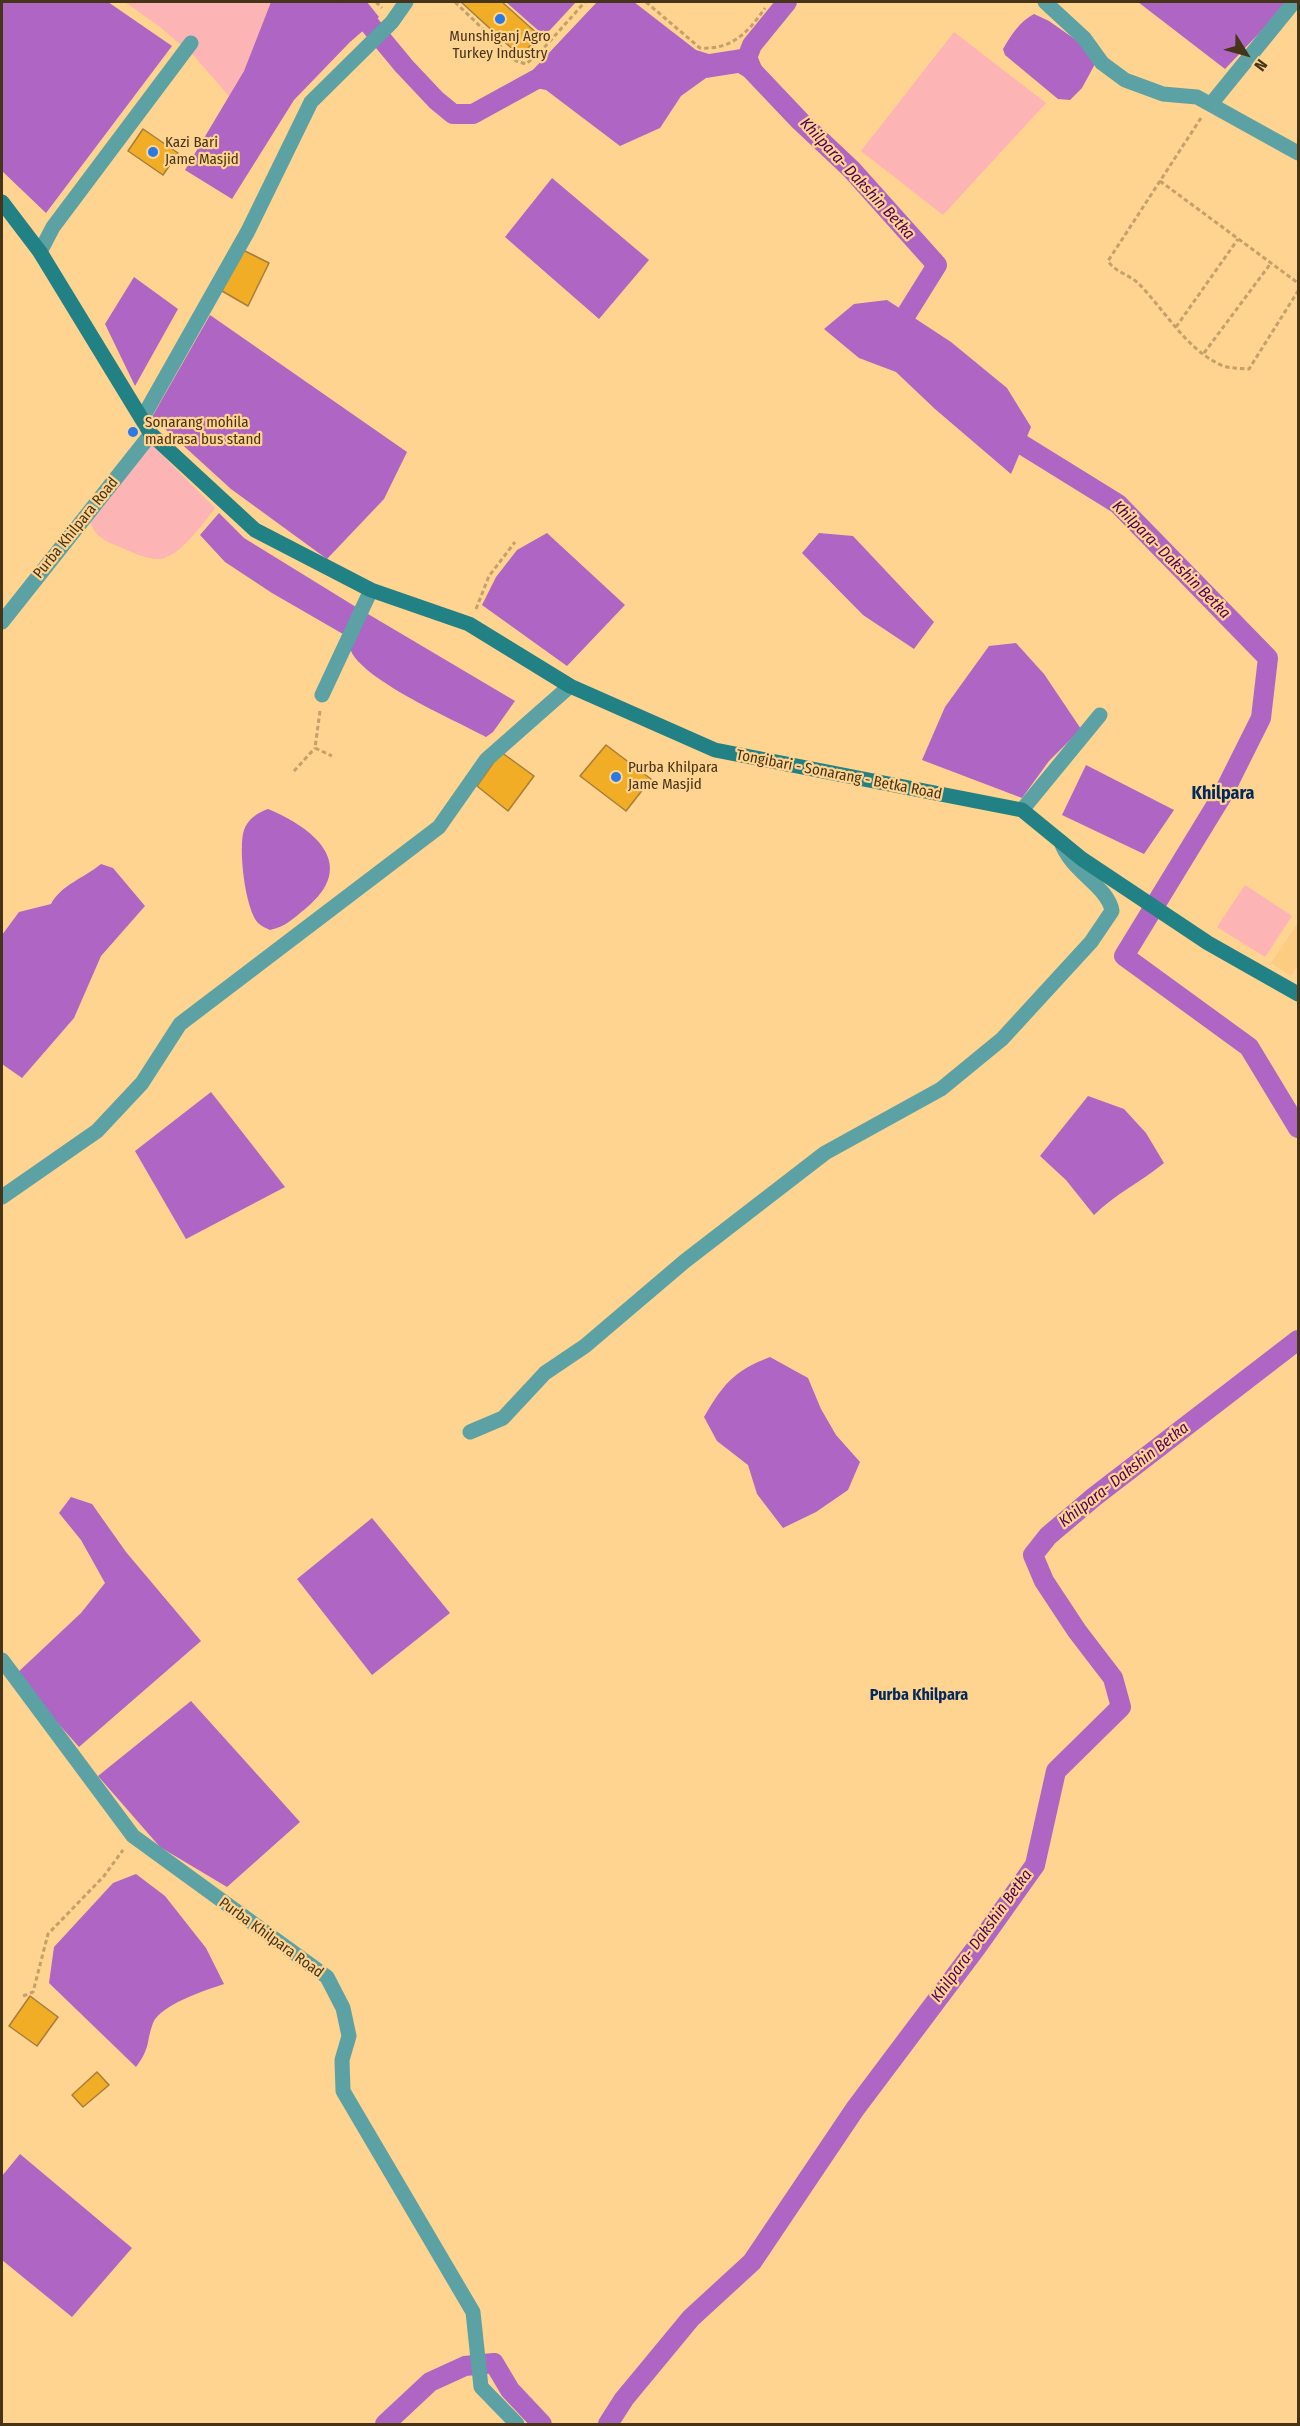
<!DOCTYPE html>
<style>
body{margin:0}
#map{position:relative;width:1300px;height:2426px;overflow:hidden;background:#ffd390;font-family:"Fira Sans Condensed",sans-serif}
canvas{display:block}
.frame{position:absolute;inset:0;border:3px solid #453418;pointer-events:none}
.north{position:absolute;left:1216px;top:24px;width:60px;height:60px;-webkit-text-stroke:4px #ffd390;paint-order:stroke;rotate:127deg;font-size:16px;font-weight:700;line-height:24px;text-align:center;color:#453418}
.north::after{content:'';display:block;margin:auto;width:21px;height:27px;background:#453418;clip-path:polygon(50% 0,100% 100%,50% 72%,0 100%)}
</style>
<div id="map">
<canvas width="1300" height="2426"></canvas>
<div class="frame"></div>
<div class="north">N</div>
</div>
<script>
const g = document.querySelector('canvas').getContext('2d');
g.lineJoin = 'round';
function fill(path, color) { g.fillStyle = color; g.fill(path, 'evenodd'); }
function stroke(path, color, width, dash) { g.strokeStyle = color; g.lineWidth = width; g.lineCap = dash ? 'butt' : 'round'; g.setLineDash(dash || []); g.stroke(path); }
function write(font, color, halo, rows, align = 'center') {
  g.font = font + ' "Fira Sans Condensed",sans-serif'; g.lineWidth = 4.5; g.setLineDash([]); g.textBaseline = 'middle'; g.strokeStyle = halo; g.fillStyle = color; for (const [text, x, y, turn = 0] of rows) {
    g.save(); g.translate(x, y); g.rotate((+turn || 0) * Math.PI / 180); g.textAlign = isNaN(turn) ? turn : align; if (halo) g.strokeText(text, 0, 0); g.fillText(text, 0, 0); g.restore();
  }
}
fill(new Path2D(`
 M1298,923V965L1291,976L1271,963Z`), '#fbcc81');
fill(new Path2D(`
 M125,2H271L244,71L229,96L194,56L160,27Z
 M954,32L1046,103L943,215L861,151Z
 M150,443L215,508C203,523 178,561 156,559C144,558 131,552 120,547C106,542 94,536 90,521Z
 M1245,885L1292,916L1265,957L1217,927Z`), '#fdb4b5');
fill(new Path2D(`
 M2,2H108L172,46L46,213L2,171Z
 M271,2H367L379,17L350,42L294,100L232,199L185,170L244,71Z
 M506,2H576L550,30L545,33L540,32Z
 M597,2H634L696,50L709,54L741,49L749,41L756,45L757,55L768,82L760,86L738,73L706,78L681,96L660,128L620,146L546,90L536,88L515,94L511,87L530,73Z
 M1138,2H1289L1225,69Z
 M1034,14L1049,21L1086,47L1095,64L1082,88L1070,100L1058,99L1005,55L1003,49C1012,34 1019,22 1034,14Z
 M552,178L649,260L599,319L505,237Z
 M134,277L178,309L135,386L105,324Z
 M887,300L951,342L1007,388L1031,427L1011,474L935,409L896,372L859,358L824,329L854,304Z
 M210,315L407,452L384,499L327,559L231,489L152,417Z
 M219,513L244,538L356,607L343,634L272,593L225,562L200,535Z
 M547,533L625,605L567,666L482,605L496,577L517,550Z
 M819,533L853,536L934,622L914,649L863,615L802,553Z
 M368,614L515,701L493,732L486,737C462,723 341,672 350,641C353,632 363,622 368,614Z
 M1016,643L1044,674L1081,729L1049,761L1022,798L922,760L945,707L989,646Z
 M1086,765L1174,810L1144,854L1062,815Z
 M268,809C314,828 360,865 305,909C294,918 285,927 270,930C266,928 261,926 258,923C245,909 238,848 244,830C248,819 257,813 268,809Z
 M101,864L113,868L145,906L101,956L74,1018L22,1078L2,1064V935L19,912L51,904C61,885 84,878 101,864Z
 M211,1092L285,1187L186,1239L135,1151Z
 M1088,1096L1124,1109L1146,1133L1164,1163C1141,1182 1115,1194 1094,1215L1066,1180L1040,1156Z
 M770,1357L808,1378L821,1409L836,1435L860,1462L848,1490L816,1512L783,1528L757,1494L748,1465L717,1441L704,1417C723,1385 733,1371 770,1357Z
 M71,1497L92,1504L126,1552L201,1641L79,1747L15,1675L81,1613L105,1583L81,1540L59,1513Z
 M372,1518L450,1613L372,1675L297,1579Z
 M191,1701L300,1822L227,1887L160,1847L98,1776Z
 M136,1874L165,1896L206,1948L224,1984C206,1990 160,2005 153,2023C146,2042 151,2047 136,2067L49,1983L54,1947L113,1883Z
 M20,2154L132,2248L72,2317L2,2260V2176Z`), '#ae65c4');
stroke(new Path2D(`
 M351,2L404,66L436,100L453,114H473L535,80
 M787,2L752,45L745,63L800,121L851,169L937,265L894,334
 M1004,431L1013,439L1118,504L1268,658L1261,718L1223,794L1124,956L1249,1047L1298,1128
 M385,2424L430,2382L465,2366L494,2363L510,2390L542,2424
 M608,2424L624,2399L691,2318L752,2262L855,2109L976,1948L1035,1865L1056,1771L1121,1707L1113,1678L1077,1631L1044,1581L1033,1555L1048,1536L1094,1497L1298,1340`), '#ae65c4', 20);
const building = new Path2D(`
 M461,2H502L540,36L520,56Z
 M143,129L178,153L163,175L128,151Z
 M243,250L269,263L248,306L222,291Z
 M606,745L651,779L626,811L580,776Z
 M501,752L534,776L508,811L477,786Z
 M30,1996L58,2017L37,2046L9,2026Z
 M97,2072L109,2085L83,2107L72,2095Z`);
fill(building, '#f2ad26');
stroke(building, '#a67d3b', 1.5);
stroke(new Path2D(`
 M376,2L382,8
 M455,2L516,61L526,64L542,50L585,2
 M646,2L700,48C731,50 748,33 765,8
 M1201,118L1108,261C1115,272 1128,274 1138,283C1163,308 1185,347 1217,363C1227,369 1238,368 1249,369L1298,291
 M1160,181L1298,283
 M1176,327L1238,239
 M1204,353L1271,263
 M476,609L489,576L515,542
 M320,711L315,748L332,756
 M294,771L315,748
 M23,1996L33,1992L48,1934L104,1876L123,1850`), '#c4a06a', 3, [4.5, 3]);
stroke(new Path2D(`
 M1045,2L1084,38L1102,63L1125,80L1163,94L1197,97L1298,153
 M1211,104L1294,2
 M40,252L53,227L191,43
 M143,417L248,231L311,102L392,22L406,2
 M2,622L151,434
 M322,695L371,590
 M1022,810L1100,715
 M2,1197L97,1131L142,1083L180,1024L439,827L486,760L570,686
 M470,1432L503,1418L545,1373L585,1346L685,1261L825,1153L941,1089L1002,1039L1091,942L1112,911C1108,886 1071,872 1061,842
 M2,1660L133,1836L327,1977L343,2008L349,2036L342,2060L343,2091L473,2312L481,2387L517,2424`), '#5ca2a4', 15);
stroke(new Path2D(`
 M2,202L40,252L151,434L255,530L371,590L469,624L570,686L715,750L1022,810L1082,859L1208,943L1298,994`), '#218184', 15);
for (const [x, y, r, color] of [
 [500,19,6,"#2b79e4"],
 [153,152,6,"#2b79e4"],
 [133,432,6,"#2b79e4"],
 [616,777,6,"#2b79e4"]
]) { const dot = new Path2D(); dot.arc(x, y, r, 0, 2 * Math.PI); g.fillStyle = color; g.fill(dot); stroke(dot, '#ffd390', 2); }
write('15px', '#453418', '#ffd390', [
 ["Munshiganj Agro",500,37,"center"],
 ["Turkey Industry",500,54,"center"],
 ["Kazi Bari",165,143],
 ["Jame Masjid",165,160],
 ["Sonarang mohila",145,423],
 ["madrasa bus stand",145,440],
 ["Purba Khilpara",628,768],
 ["Jame Masjid",628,785]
], 'left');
write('15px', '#453418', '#ffd390', [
 ["Purba Khilpara Road",76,528,-51],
 ["Tongibari - Sonarang - Betka Road",839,775,11],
 ["Purba Khilpara Road",271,1938,36]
]);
write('italic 16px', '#4d015f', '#ffd390', [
 ["Khilpara- Dakshin Betka",857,179,47],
 ["Khilpara- Dakshin Betka",1171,560,45],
 ["Khilpara- Dakshin Betka",1124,1475,-38],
 ["Khilpara- Dakshin Betka",982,1936,-54]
]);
write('bold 16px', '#03285b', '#ffd390', [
 ["Purba Khilpara",919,1696]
]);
write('bold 18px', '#03285b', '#ffd390', [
 ["Khilpara",1223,794]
]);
</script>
